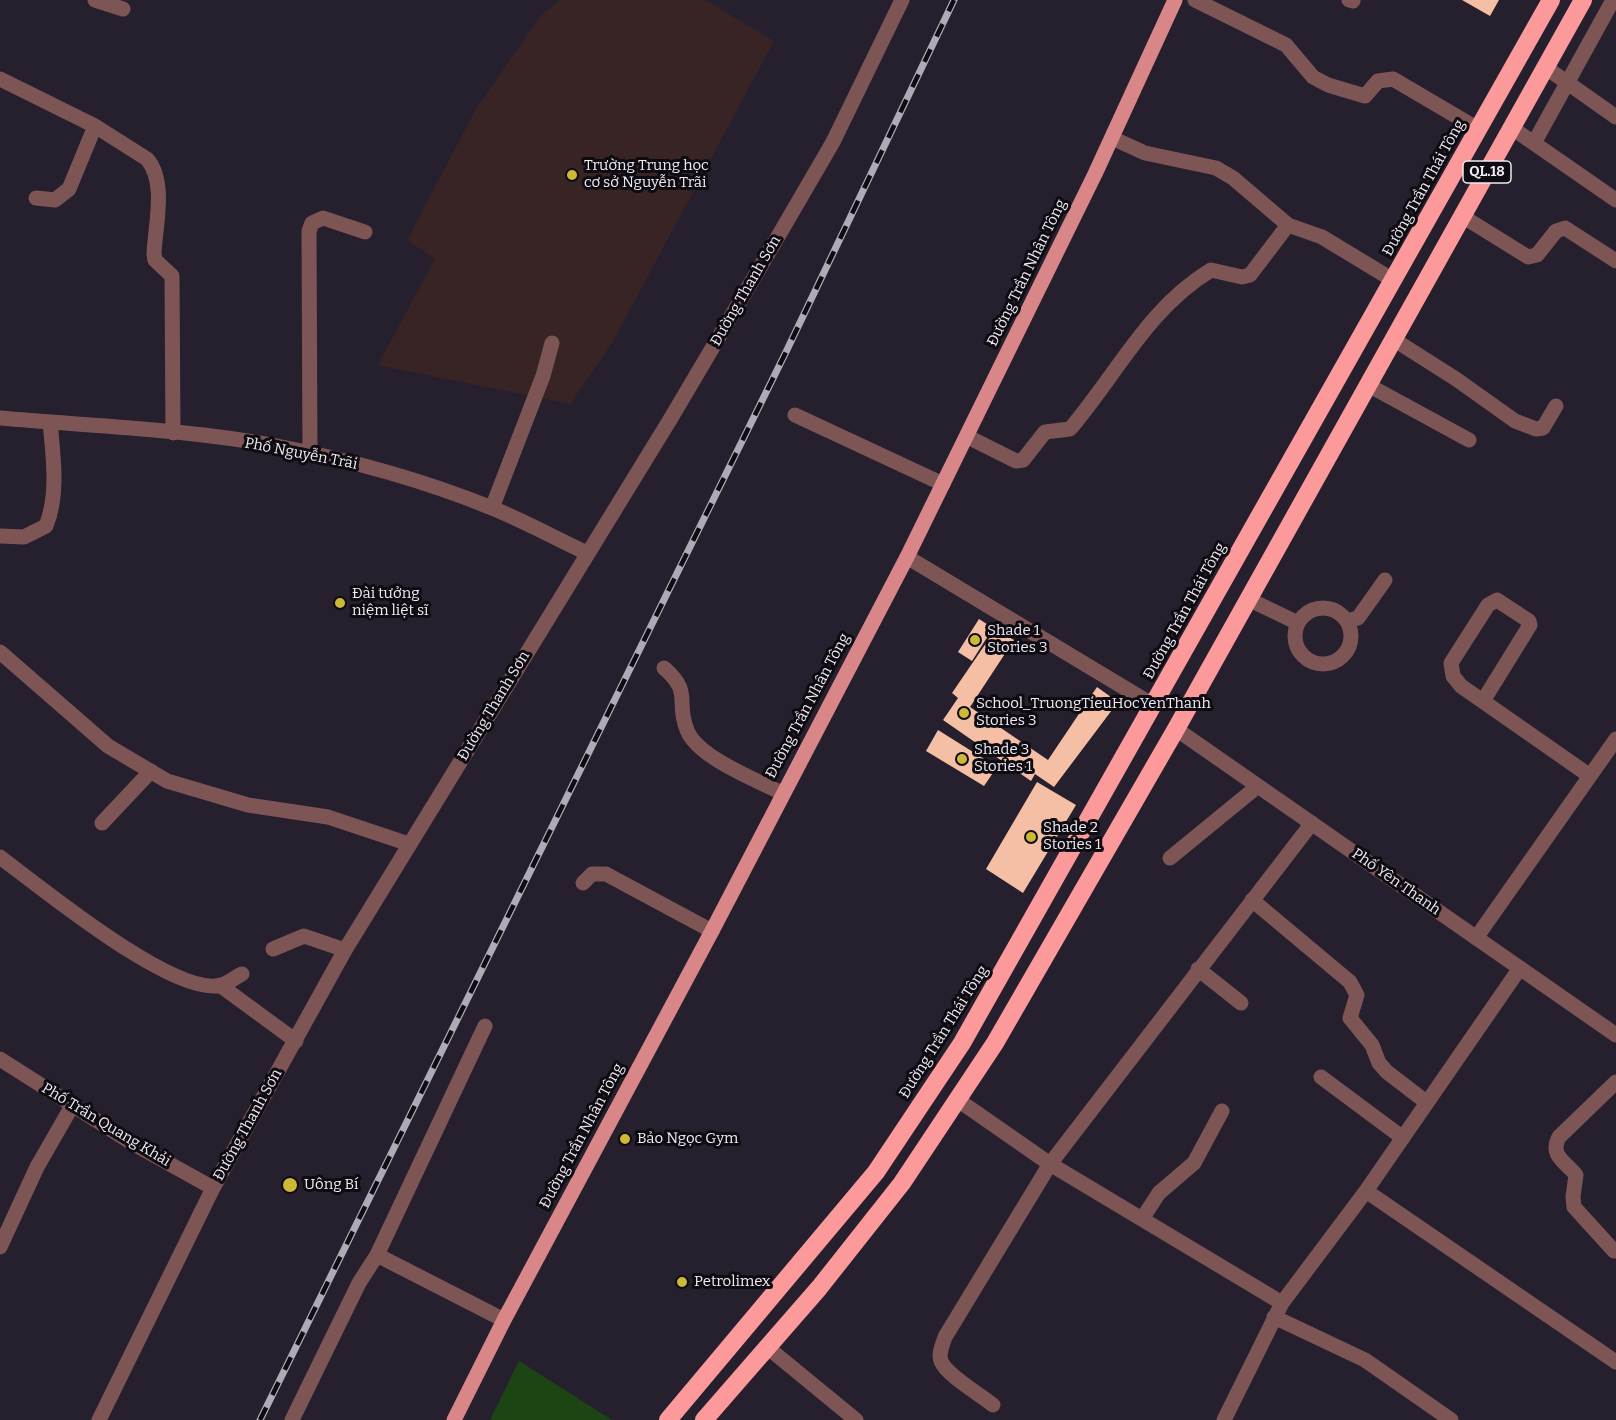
<!DOCTYPE html>
<meta charset="utf-8">
<style>
body{margin:0}
canvas{display:block;background:#261f2d}
</style>
<canvas width="1616" height="1420"></canvas>
<script>
const g = document.querySelector('canvas').getContext('2d');
g.lineJoin = 'round';
function fill(path, color) { g.fillStyle = color; g.fill(path, 'evenodd'); }
function stroke(path, color, width, dash) { g.strokeStyle = color; g.lineWidth = width; g.lineCap = dash ? 'butt' : 'round'; g.setLineDash(dash || []); g.stroke(path); }
function write(font, color, halo, rows, align = 'center') {
  g.font = font + ' Bitter,serif'; g.lineWidth = 6; g.setLineDash([]); g.textBaseline = 'middle'; g.strokeStyle = halo; g.fillStyle = color; for (const [text, x, y, turn = 0] of rows) {
    g.save(); g.translate(x, y); g.rotate((+turn || 0) * Math.PI / 180); g.textAlign = isNaN(turn) ? turn : align; if (halo) g.strokeText(text, 0, 0); g.fillText(text, 0, 0); g.restore();
  }
}
fill(new Path2D(`
 M560,0H705L774,41L612,343L570,404L378,365L435,259L407,240L476,109L541,15Z`), '#382424');
fill(new Path2D(`
 M519,1361L612,1420H490Z`), '#1d4513');
fill(new Path2D(`
 M1462,0H1499L1490,16Z
 M979,619L993,628L972,661L958,652Z
 M995,630L1014,640L970,707L1048,760L1097,687L1118,702L1054,787L1035,774L1031,781L943,720L958,698L952,693Z
 M938,730L997,767L984,786L926,751Z
 M1037,782L1076,805L1023,893L986,869Z`), '#f4bfa4');
stroke(new Path2D(`
 M95,0L123,9
 M1195,0L1286,45L1313,77L1328,85L1365,96L1378,81L1393,79L1478,129
 M1349,0L1353,1
 M1545,67L1616,117
 M0,79L95,126L147,159C167,182 155,226 154,254L155,260L172,276L173,433
 M1512,128L1616,200
 M1112,138L1145,153L1216,168L1233,178L1288,225L1322,237L1393,280
 M1534,143L1613,0
 M36,198L55,200L69,189L95,126
 M1462,216L1528,257L1537,255L1556,231L1565,228L1616,261
 M1393,339L1456,379L1515,421L1536,429L1543,428L1556,406
 M1368,385L1469,440
 M795,415L943,484
 M0,418C92,426 186,429 277,446C350,460 423,480 492,508C524,521 555,538 587,553
 M968,437L1016,461L1023,460L1045,432L1070,429C1117,374 1148,308 1211,270L1242,277L1250,275L1288,225
 M310,454L309,231L312,223L323,218L365,232
 M492,508L543,376L552,343
 M0,536L24,537L46,526C59,494 53,456 50,422
 M907,557L1153,705
 M1248,599L1298,623
 M1295 636a28 28 0 1 1 56 0a28 28 0 1 1-56 0Z
 M1347,621L1358,618L1385,580
 M0,652L108,746L167,781L248,805L328,817L409,844
 M664,668C693,693 675,701 687,730C697,757 756,780 782,793
 M1483,701L1530,625L1529,621L1497,600L1488,605L1451,663L1453,676L1461,686L1590,776
 M1176,729L1616,1035
 M102,823L151,771
 M0,857C39,886 175,998 221,985C228,984 235,977 242,974
 M1170,858L1258,786
 M583,883L592,874H606L712,931
 M1252,900L1350,982L1357,995L1350,1018L1372,1045L1379,1063L1387,1072L1426,1102
 M1476,938L1616,739
 M273,949L304,936L345,950
 M1198,969L1241,1003
 M221,986L296,1041
 M0,1059L132,1143L213,1188
 M1321,1077L1403,1138
 M958,1100L1050,1164L1282,1303
 M1366,1191L1616,1362
 M1142,1219L1159,1193L1194,1163L1222,1111
 M0,1247L37,1167L72,1106
 M1614,1251L1574,1207L1573,1197L1576,1175C1566,1162 1549,1156 1559,1137L1616,1082
 M377,1255L485,1026
 M1274,1317L1365,1360L1451,1420
 M767,1347L856,1420
 M993,1405C981,1395 946,1375 941,1361C938,1353 943,1344 945,1337L1050,1164L1312,823
 M99,1420L213,1188L345,950L671,418L762,264L833,142L902,0
 M292,1420L359,1283L377,1255L504,1320
 M1224,1420L1282,1303L1366,1191L1520,968`), '#7d5555', 15);
stroke(new Path2D(`
 M454,1420L504,1320L712,931L907,557L1095,174L1175,0`), '#d88687', 15);
stroke(new Path2D(`
 M668,1420L876,1172L962,1043L1551,0
 M704,1420L819,1288L902,1183L995,1043L1176,729L1583,0`), '#fc999b', 18);
const rail = new Path2D(`
 M260,1420L785,354L954,0`);
stroke(rail, '#b0aab6', 7);
stroke(rail, '#0e0b11', 4.5, [14]);
for (const [x, y, r, color] of [
 [572,175,6,"#ceb837"],
 [340,603,6,"#ceb837"],
 [975,640,6,"#ceb837"],
 [964,713,6,"#ceb837"],
 [962,759,6,"#ceb837"],
 [1031,837,6,"#ceb837"],
 [625,1139,6,"#ceb837"],
 [290,1185,8,"#ceb837"],
 [682,1282,6,"#ceb837"]
]) { const dot = new Path2D(); dot.arc(x, y, r, 0, 2 * Math.PI); g.fillStyle = color; g.fill(dot); stroke(dot, '#0e0b11', 2); }
for (const [x, y, w] of [
 [1487,172,48]
]) { const box = new Path2D(); box.roundRect(x - w / 2, y - 11, w, 22, 4.5); g.fillStyle = '#0e0b11'; g.fill(box); stroke(box, '#efeaf4', 1.5); }
write('bold 14px', '#efeaf4', null, [
 ["QL.18",1487,172]
]);
write('15px', '#efeaf4', '#0e0b11', [
 ["Trường Trung học",584,166],
 ["cơ sở Nguyễn Trãi",584,183],
 ["Đài tưởng",352,594],
 ["niệm liệt sĩ",352,611],
 ["Shade 1",987,631],
 ["Stories 3",987,648],
 ["School_TruongTieuHocYenThanh",976,704],
 ["Stories 3",976,721],
 ["Shade 3",974,750],
 ["Stories 1",974,767],
 ["Shade 2",1043,828],
 ["Stories 1",1043,845],
 ["Bảo Ngọc Gym",637,1139],
 ["Uông Bí",304,1185],
 ["Petrolimex",694,1282]
], 'left');
write('15px', '#efeaf4', '#0e0b11', [
 ["Đường Trần Thái Tông",1424,188,-61],
 ["Đường Trần Nhân Tông",1027,273,-64],
 ["Đường Thanh Sơn",746,291,-60],
 ["Phố Nguyễn Trãi",301,454,11],
 ["Đường Trần Thái Tông",1185,611,-61],
 ["Đường Thanh Sơn",494,706,-59],
 ["Đường Trần Nhân Tông",808,706,-62],
 ["Phố Yên Thanh",1396,882,35],
 ["Đường Trần Thái Tông",944,1032,-58],
 ["Phố Trần Quang Khải",106,1125,31],
 ["Đường Thanh Sơn",248,1125,-61],
 ["Đường Trần Nhân Tông",582,1136,-62]
]);
</script>
